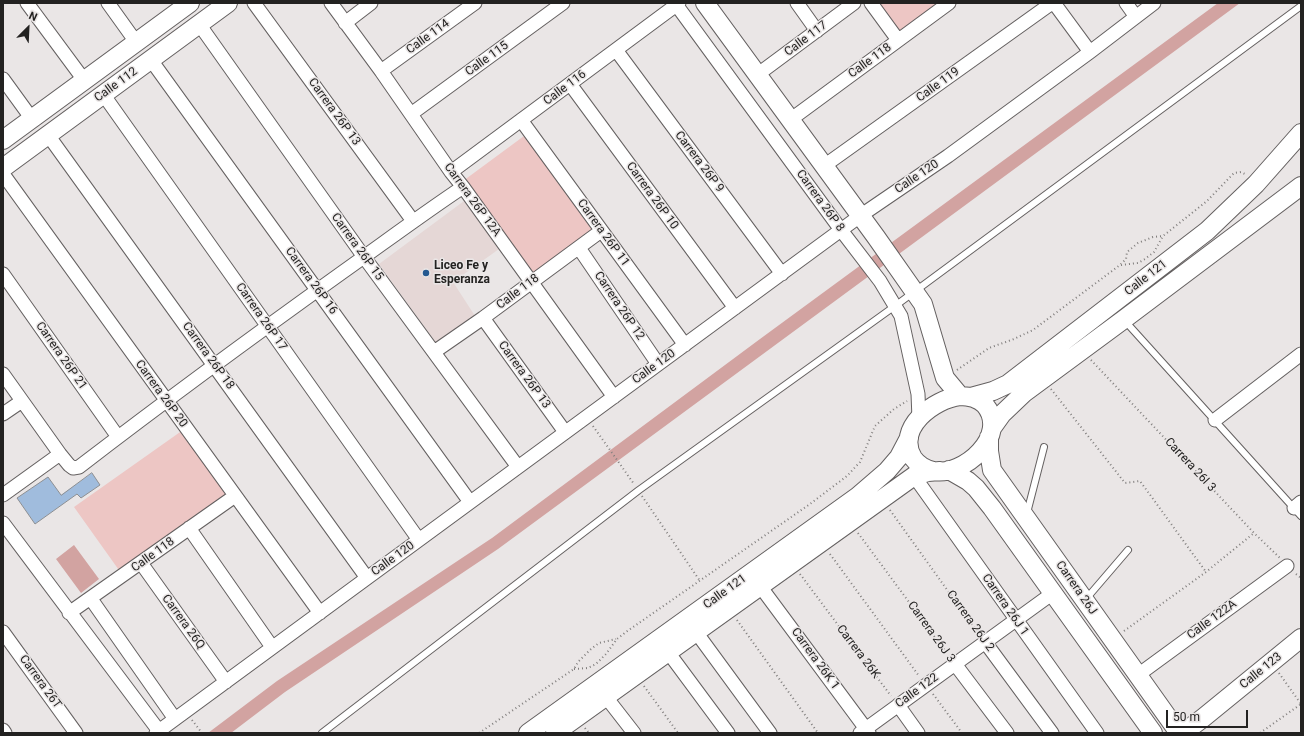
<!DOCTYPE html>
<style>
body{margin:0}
#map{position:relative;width:1304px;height:736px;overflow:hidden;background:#eae6e6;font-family:Roboto,sans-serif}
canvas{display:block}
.frame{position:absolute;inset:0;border:4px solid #232221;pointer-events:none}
.north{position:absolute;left:8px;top:8px;width:40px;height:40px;-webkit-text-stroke:3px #eae6e6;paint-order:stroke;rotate:24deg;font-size:11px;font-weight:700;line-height:16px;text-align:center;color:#232221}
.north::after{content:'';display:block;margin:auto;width:14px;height:18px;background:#232221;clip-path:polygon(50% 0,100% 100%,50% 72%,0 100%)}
.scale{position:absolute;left:1166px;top:710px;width:82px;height:18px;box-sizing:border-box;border:2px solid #232221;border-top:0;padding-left:5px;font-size:12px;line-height:14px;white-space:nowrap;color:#232221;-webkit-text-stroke:3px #eae6e6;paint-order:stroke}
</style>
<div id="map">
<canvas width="1304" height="736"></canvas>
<div class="frame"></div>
<div class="north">N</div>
<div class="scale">50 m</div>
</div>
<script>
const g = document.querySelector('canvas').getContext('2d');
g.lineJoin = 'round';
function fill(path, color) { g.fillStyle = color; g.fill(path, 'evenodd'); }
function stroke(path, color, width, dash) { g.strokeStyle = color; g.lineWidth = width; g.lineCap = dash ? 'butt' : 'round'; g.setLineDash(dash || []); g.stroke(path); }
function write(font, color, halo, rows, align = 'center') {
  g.font = font + ' Roboto,sans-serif'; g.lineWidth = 3; g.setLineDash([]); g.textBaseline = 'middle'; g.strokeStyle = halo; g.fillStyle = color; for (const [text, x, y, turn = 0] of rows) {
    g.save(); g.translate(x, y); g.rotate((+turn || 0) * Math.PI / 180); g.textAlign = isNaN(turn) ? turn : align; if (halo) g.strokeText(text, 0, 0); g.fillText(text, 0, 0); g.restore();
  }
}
fill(new Path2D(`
 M464,201L499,249L453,282L477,319L439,347L379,264Z`), '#e5d7d6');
fill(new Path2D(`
 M871,3H949L898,40Z
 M524,136L594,231L533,275L463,181Z
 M183,430L230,496L121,573L74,507Z`), '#edc6c4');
fill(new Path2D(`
 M1218,3H1240L498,549L285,692L231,733H208L277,681L492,538L760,339Z
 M74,545L99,579L81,593L56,559Z`), '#d2a3a1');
const building = new Path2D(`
 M92,473L100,485L81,498L77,494L35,524L17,498L48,477L61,495Z`);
fill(building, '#a0bcdd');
stroke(building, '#8d8f92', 1);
const lane = new Path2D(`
 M1125,321L1301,516
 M1027,513L1044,447
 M1086,599L1128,550
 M322,733L639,490L895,306L1301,6`);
const street = new Path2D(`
 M27,3L84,80
 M108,3L136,42
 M254,3L413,221
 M331,3L381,71L451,172L463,187L614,397
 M675,3L841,230L880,281L901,316L918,394L919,419
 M797,3L817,31
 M871,3L898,40
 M1054,3L1090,52
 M1126,3L1136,17
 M345,23L371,3
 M199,24L364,257L518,467
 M616,50L782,274
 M151,60L470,502
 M381,71L475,3
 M757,75L854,3
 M3,79L32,119
 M570,84L735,308
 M103,94L419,540
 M411,114L563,3
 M521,120L685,345
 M790,120L949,3
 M48,135L367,578
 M824,166L1052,3
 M451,172L679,3
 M3,174L320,613
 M579,248L658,364
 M3,274L118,437
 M483,318L565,432
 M434,352L483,318L601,231
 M3,374L60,454L69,465L73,468L79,467C165,401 252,337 340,274C381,245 421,215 463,187
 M3,414L22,401
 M1215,420L1301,354
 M914,476L1097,733
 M3,495L60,454
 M1294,508L1301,502
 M3,523L159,731
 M189,528L272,647
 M141,563L226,682
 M760,586L869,733
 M91,599L175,719
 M69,613L235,496
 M3,632L76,733
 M696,632L770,733
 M985,642L1052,733
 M668,652L728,733
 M955,664L1007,733
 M1138,675L1287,566
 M606,697L634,733
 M898,705L918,733
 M3,730L5,733
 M156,733L860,216L948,156L1090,52L1154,3
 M860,733L1053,593`);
const secondary = new Path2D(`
 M705,3L876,237L923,304L945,378L960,396
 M3,140L190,3
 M3,168L228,3
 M960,396C970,396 978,398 985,405C1010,435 964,477 933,471C925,469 918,465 913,458C895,428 934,399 960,396Z
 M971,397L993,391L1008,384L1207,231L1256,184L1301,133
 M992,428L1002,414L1024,393L1123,320L1301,186
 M989,437V451L992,470L1179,733
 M949,470L968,481L976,488L992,508L1153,733
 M528,733L858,496L887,471L899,457L909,438
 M555,733L914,476L928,472L940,471
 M1183,733L1203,718L1301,638`);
stroke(lane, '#646060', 8);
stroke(street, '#646060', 15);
stroke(secondary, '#646060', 20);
stroke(new Path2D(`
 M1121,265L1138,263L1145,259L1154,252L1163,236L1207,201L1234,173L1241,172L1245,174
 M1091,360L1254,533L1280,558
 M957,370L989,348L1014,339L1033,330L1120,265L1126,259L1127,252L1138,243L1153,237L1163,236
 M1051,389L1125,483L1140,481L1206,572
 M593,426L634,484
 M642,496L700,581
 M890,510L978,633
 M858,533L948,655
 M830,554L919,676
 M800,574L891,696
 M1296,574L1301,578
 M737,620L818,733
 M1124,631L1206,572L1254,533
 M574,669L588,668L596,664L606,654L617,639L626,632L810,504L847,476L860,462L875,426L894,409L907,401
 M1279,673L1301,704
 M644,686L678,733
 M933,694L962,733
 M192,720L202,733
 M585,728L589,733
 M479,733L574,669L578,662L591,649L599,643L616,639
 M1260,733L1301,704`), '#807e7d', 2, [1, 3]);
stroke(lane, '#fff', 6);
stroke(street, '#fff', 13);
stroke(secondary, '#fff', 18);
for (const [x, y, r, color] of [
 [426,273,4,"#245890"]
]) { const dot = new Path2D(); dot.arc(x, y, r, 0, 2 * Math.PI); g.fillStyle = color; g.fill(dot); stroke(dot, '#eae6e6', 1.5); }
write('12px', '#232221', '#eae6e6', [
 ["Calle 114",428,37,-36],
 ["Calle 117",806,39,-37],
 ["Calle 115",487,59,-36],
 ["Calle 118",870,61,-36],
 ["Calle 112",116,85,-36],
 ["Calle 119",938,85,-36],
 ["Calle 116",565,88,-37],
 ["Carrera 26P 13",334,112,54],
 ["Carrera 26P 9",699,162,53],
 ["Calle 120",917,177,-34],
 ["Carrera 26P 10",652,196,54],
 ["Carrera 26P 12A",472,200,54],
 ["Carrera 26P 8",820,201,54],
 ["Carrera 26P 11",603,233,54],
 ["Carrera 26P 15",357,247,54],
 ["Calle 121",1146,278,-38],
 ["Carrera 26P 16",311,281,54],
 ["Calle 118",518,292,-37],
 ["Carrera 26P 12",619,306,56],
 ["Carrera 26P 17",261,317,55],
 ["Carrera 26P 21",61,356,55],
 ["Carrera 26P 18",208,356,54],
 ["Calle 120",654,367,-36],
 ["Carrera 26P 13",524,375,54],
 ["Carrera 26P 20",161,394,54],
 ["Carrera 26I 3",1190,465,47],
 ["Calle 118",153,555,-36],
 ["Calle 120",393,559,-36],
 ["Carrera 26J",1076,588,55],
 ["Calle 121",725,592,-36],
 ["Carrera 26J 1",1005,605,55],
 ["Calle 122A",1212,620,-36],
 ["Carrera 26J 2",970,621,54],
 ["Carrera 26Q",183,622,54],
 ["Carrera 26J 3",931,632,54],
 ["Carrera 26K",858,652,53],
 ["Carrera 26K 1",815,659,54],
 ["Calle 123",1261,671,-39],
 ["Carrera 26T",40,682,54],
 ["Calle 122",917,691,-36]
]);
write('bold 12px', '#232221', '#eae6e6', [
 ["Liceo Fe y",434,266],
 ["Esperanza",434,280]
], 'left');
</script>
